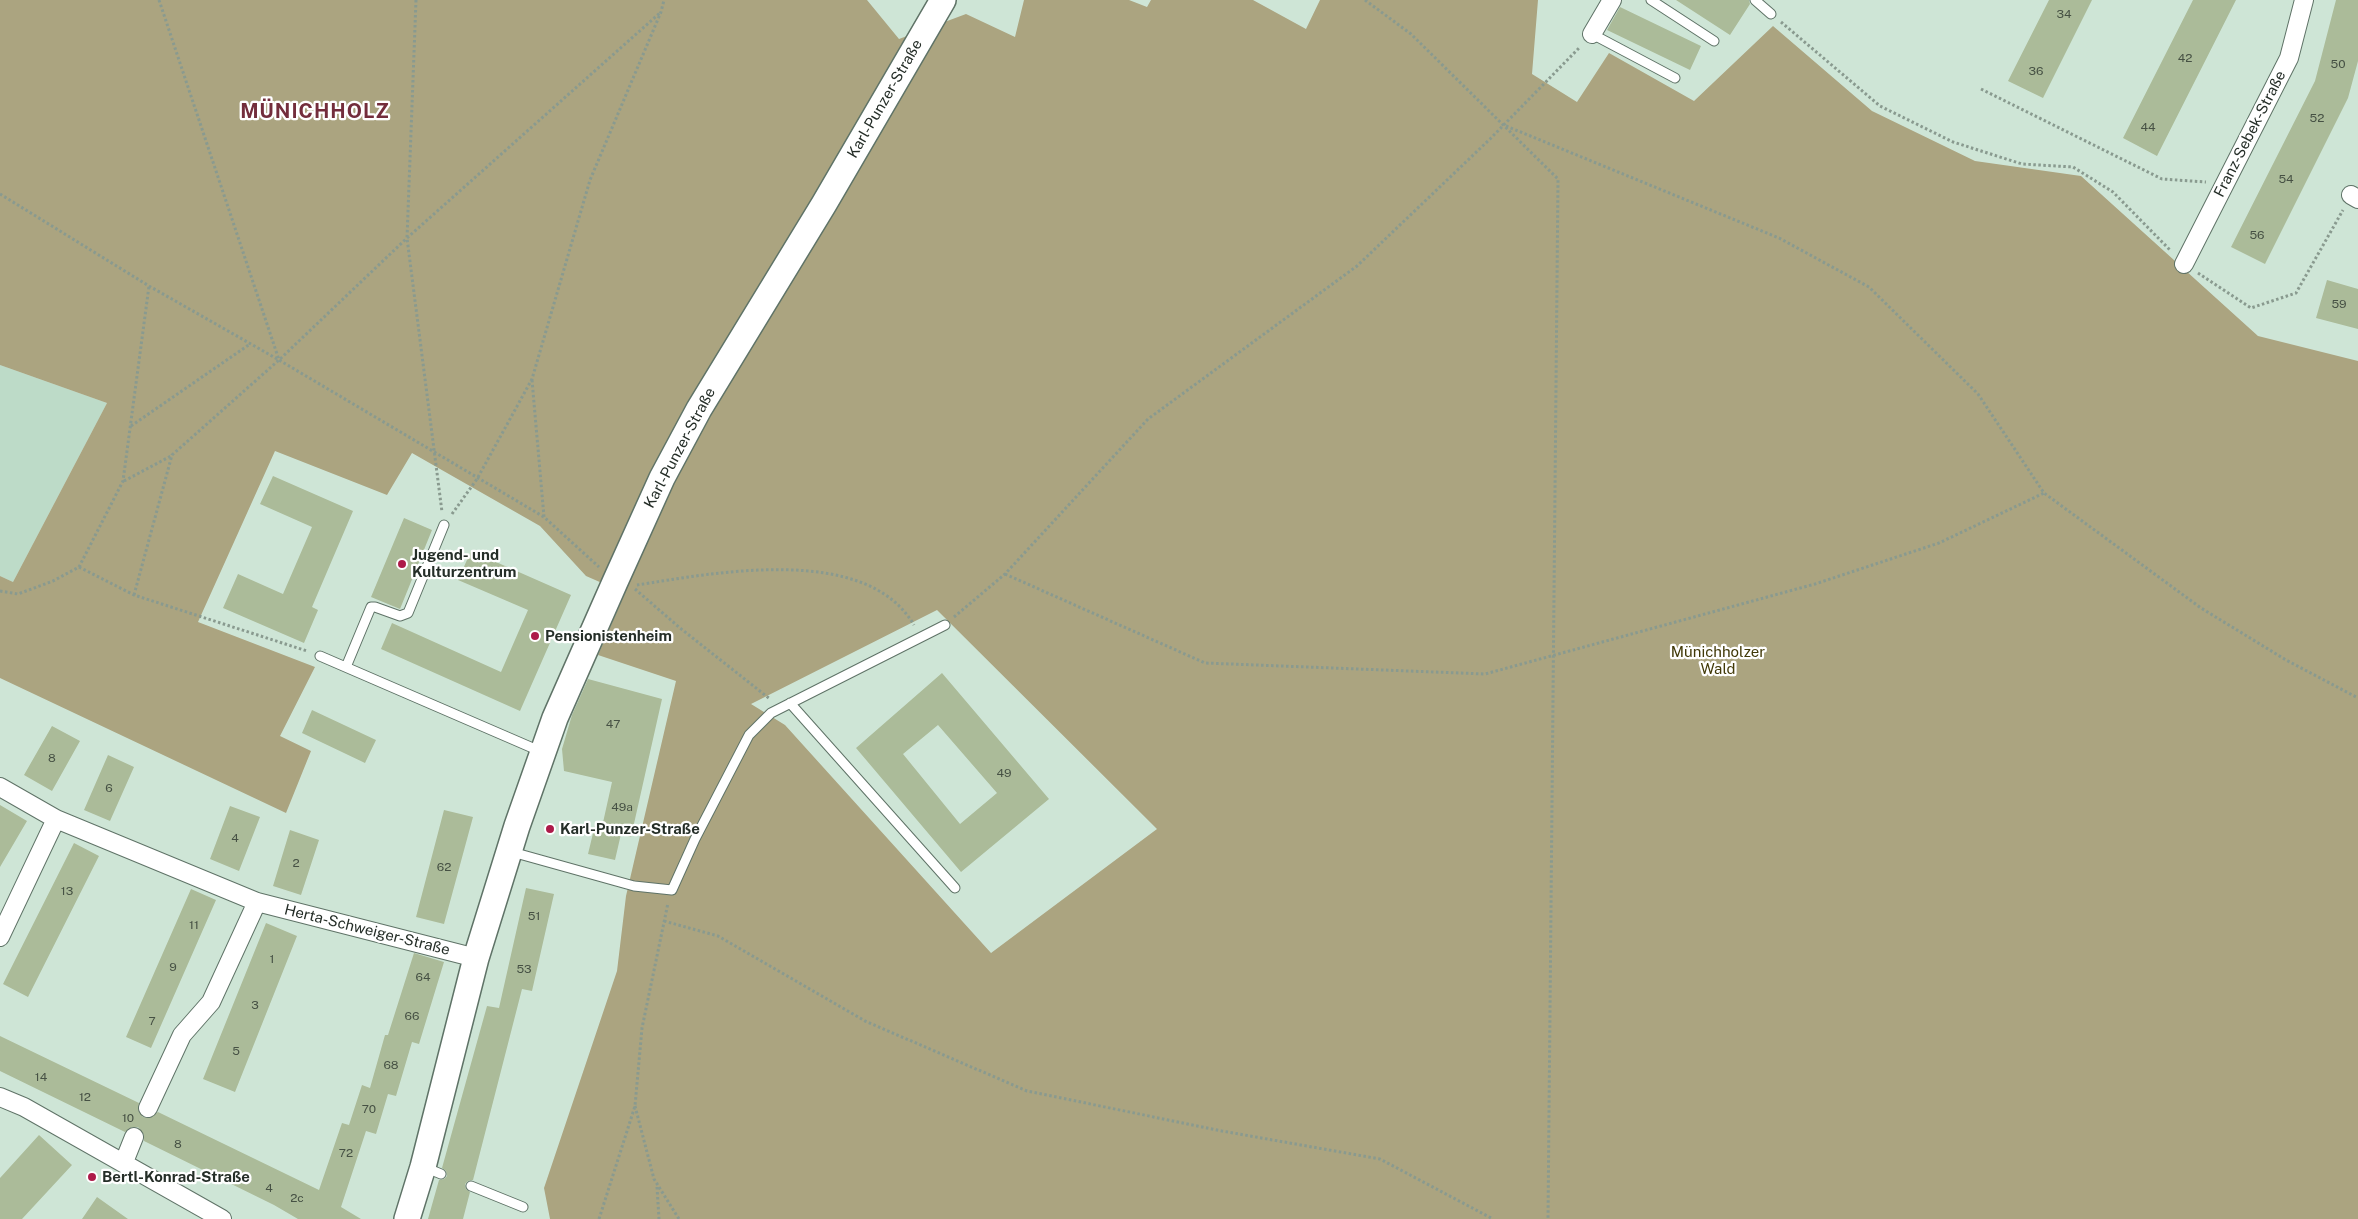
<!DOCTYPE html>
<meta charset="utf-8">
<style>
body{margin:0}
canvas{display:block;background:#cee5d6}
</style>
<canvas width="2358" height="1219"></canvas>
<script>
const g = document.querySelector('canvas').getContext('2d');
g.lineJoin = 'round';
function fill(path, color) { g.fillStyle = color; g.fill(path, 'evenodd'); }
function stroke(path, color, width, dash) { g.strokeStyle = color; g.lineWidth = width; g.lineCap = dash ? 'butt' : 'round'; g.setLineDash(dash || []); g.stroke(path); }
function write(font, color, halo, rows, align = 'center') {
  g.font = font + ' "Public Sans",sans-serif'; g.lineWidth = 4.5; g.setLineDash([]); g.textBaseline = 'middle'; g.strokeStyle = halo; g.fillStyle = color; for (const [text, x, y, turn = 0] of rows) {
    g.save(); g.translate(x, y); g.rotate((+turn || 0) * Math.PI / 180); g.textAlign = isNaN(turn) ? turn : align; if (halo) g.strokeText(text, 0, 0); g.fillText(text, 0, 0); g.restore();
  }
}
fill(new Path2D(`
 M0,365L107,403L13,582L0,576Z`), '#bddbc8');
fill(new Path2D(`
 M0,0H867L899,39L966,14L1015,37L1024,0H1129L1147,7L1151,0H1253L1306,29L1320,0H1538L1532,74L1577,102L1609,53L1694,101L1773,26L1872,111L1975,161L2081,176L2258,336L2358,361V1219H550L544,1188L617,971L626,896L676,681L598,655L625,593L586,576L540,526L412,453L387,495L275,451L198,622L315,667L280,736L311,751L286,813L0,678V576L13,582L107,403L0,365ZM937,610L1157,829L991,953L785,725L751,704Z`), '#aba480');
fill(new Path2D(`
 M1676,0H1749L1750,4L1730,35Z
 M2049,0H2092L2043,98L2008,81Z
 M2193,0H2236L2157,156L2123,138Z
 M2336,0H2358V61L2348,98L2265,264L2231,247L2315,81Z
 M1620,7L1701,46L1690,70L1607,30Z
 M2327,280L2358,289V329L2316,318Z
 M273,476L353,511L312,607L318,610L304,643L223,608L238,574L283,594L312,527L260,504Z
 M404,518L432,530L400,609L371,597Z
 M471,551L571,595L520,711L381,649L392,623L501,672L528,610L458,580Z
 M942,673L1049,799L961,872L856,748ZM938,725L997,793L960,824L903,754Z
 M588,679L662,699L631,837L621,834L615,860L588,854L595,825L602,827L612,782L564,771L562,749L572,715Z
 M312,710L376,740L365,763L302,733Z
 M52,726L80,741L52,791L24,775Z
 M108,755L134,767L110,821L84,810Z
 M0,805L27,821L0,867Z
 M230,806L260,817L239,871L210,859Z
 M444,810L473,817L444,924L416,917Z
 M290,830L319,840L301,895L273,886Z
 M74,843L99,856L28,997L3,984Z
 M526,888L554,894L532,991L522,989L473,1180L468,1181L465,1184L466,1189L470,1192L463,1219H428L439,1180L444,1179L447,1176L446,1171L442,1168L487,1006L499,1008Z
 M191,889L216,900L151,1048L126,1037Z
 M266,923L297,936L235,1092L203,1079Z
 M414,953L444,962L419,1044L412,1042L396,1096L388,1094L376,1134L366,1131L341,1207L361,1219H298L274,1205L144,1141V1135L138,1127H132L125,1132L0,1071V1036L139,1103L138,1109L143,1117L149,1118L158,1112L319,1190L342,1123L349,1125L362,1085L370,1088L385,1035H388Z
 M39,1135L72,1165L22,1219H0V1178Z
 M97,1197L128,1219H82Z`), '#abbb99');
const lane = new Path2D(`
 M1651,0L1714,41
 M1755,0L1771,14
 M1592,34L1675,78
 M320,656L542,752
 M346,667L371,607H375L400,616L408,613L444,525
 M790,703L955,888
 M512,852L634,886L672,890L695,839L749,735L771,713L945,625
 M424,1167L441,1174
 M471,1186L523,1207`);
const street = new Path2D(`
 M1592,34L1612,0
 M2351,195L2358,199
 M2184,264L2289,58L2304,0
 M0,787L56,819L257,902L476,958
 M0,937L56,819
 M0,1097L24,1107L222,1219
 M148,1108L182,1035L211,1002L257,902
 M124,1162L134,1137`);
const secondary = new Path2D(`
 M407,1219L423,1167L476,958L517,826L555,718L615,582L662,478L699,409L824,204L943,0`);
stroke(lane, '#5f7367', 11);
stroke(street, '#5f7367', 20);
stroke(secondary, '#5f7367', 28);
stroke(new Path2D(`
 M159,0L279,360
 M416,0L407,238L442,512
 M1365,0L1411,34L1558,179L1548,1219
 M1781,22L1880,106L1953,142L2022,164L2073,167L2113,192L2170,250
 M1981,89L2162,179L2206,182
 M1506,126L1779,238L1869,287L1978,394L2044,493L2201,608L2286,660L2358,698
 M0,194L149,286L279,360L544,517L599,567
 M2198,273L2251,308L2296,293L2343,210
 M532,380L544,517
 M131,426L250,344
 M124,481L171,456
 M452,514L477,479L532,379L590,180L661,12L664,0
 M79,567L134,595L307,651
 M1005,574L1205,663L1485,674L1815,584L1939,543L2044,493
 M637,585C714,573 866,543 914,625
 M635,589L680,628L770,699
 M0,591L18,594L53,581L79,567L123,481L149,286
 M134,595L172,455L279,360L407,238L661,12
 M954,617L1005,574L1148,419L1357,266L1490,139L1580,47
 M664,921L718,936L865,1021L1027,1091L1222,1131L1380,1159L1493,1219
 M635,1106L654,1179L679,1219
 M657,1187L659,1219
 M599,1219L635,1106L642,1028L668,903`), '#899a8f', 3, [2.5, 2.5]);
stroke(lane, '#fff', 9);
stroke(street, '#fff', 18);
stroke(secondary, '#fff', 25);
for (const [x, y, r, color] of [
 [402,564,5,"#ad1a49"],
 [535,636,5,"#ad1a49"],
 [550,829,5,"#ad1a49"],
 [92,1177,5,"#ad1a49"]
]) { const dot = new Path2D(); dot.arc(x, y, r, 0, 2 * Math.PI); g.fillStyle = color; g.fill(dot); stroke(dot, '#fff', 2); }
write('12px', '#465144', null, [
 ["34",2064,14],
 ["42",2185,58],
 ["50",2338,64],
 ["36",2036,71],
 ["52",2317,118],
 ["44",2148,127],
 ["54",2286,179],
 ["56",2257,235],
 ["59",2339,304],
 ["47",613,724],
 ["8",52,758],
 ["49",1004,773],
 ["6",109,788],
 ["49a",622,807],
 ["4",235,838],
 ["2",296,863],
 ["62",444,867],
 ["13",67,891],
 ["51",534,916],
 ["11",194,925],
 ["1",272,959],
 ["9",173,967],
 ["53",524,969],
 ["64",423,977],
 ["3",255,1005],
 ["66",412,1016],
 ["7",152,1021],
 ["5",236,1051],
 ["68",391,1065],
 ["14",41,1077],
 ["12",85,1097],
 ["70",369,1109],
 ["10",128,1118],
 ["8",178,1144],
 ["72",346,1153],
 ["4",269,1188],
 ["2c",297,1198]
]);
write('15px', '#252e28', '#fff', [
 ["Karl-Punzer-Straße",885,99,-60],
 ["Franz-Sebek-Straße",2250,134,-63],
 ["Karl-Punzer-Straße",680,448,-62],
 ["Herta-Schweiger-Straße",367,930,14]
]);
write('bold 15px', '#252e28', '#fff', [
 ["Jugend- und",412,555],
 ["Kulturzentrum",412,572],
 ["Pensionistenheim",545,636],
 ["Karl-Punzer-Straße",560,829],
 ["Bertl-Konrad-Straße",102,1177]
], 'left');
write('15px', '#413908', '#fff', [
 ["Münichholzer",1718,652],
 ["Wald",1718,669]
]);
g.letterSpacing = '1px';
write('bold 20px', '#732d3c', '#fff', [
 ["MÜNICHHOLZ",315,112]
]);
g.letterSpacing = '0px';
</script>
